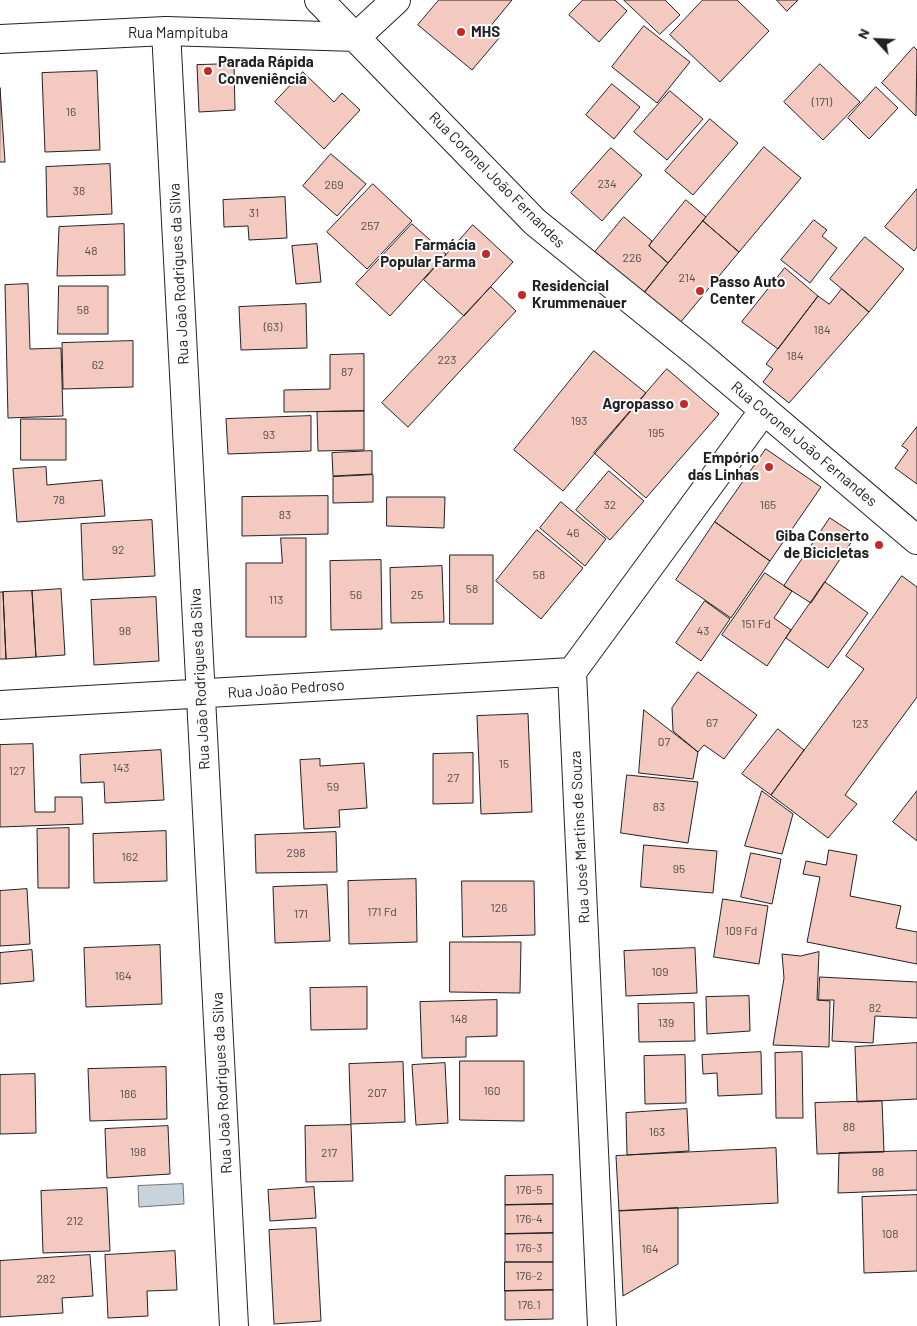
<!DOCTYPE html>
<meta charset="utf-8">
<style>
body{margin:0}
#map{position:relative;width:917px;height:1326px;overflow:hidden;background:#fff;font-family:Barlow,sans-serif}
canvas{display:block}
.north{position:absolute;left:852px;top:15px;width:50px;height:50px;-webkit-text-stroke:4px #fff;paint-order:stroke;rotate:295deg;font-size:14px;font-weight:700;line-height:20px;text-align:center;color:#222}
.north::after{content:'';display:block;margin:auto;width:18px;height:22px;background:#222;clip-path:polygon(50% 0,100% 100%,50% 72%,0 100%)}
</style>
<div id="map">
<canvas width="917" height="1326"></canvas>
<div class="north">N</div>
</div>
<script>
const g = document.querySelector('canvas').getContext('2d');
g.lineJoin = 'round';
function fill(path, color) { g.fillStyle = color; g.fill(path, 'evenodd'); }
function stroke(path, color, width, dash) { g.strokeStyle = color; g.lineWidth = width; g.lineCap = dash ? 'butt' : 'round'; g.setLineDash(dash || []); g.stroke(path); }
function write(font, color, halo, rows, align = 'center') {
  g.font = font + ' Barlow,sans-serif'; g.lineWidth = 4; g.setLineDash([]); g.textBaseline = 'middle'; g.strokeStyle = halo; g.fillStyle = color; for (const [text, x, y, turn = 0] of rows) {
    g.save(); g.translate(x, y); g.rotate((+turn || 0) * Math.PI / 180); g.textAlign = isNaN(turn) ? turn : align; if (halo) g.strokeText(text, 0, 0); g.fillText(text, 0, 0); g.restore();
  }
}
const water = new Path2D(`
 M183,1184L184,1204L139,1207L138,1186Z`);
fill(water, '#c7d3dd');
stroke(water, '#6f6f6f', 1);
const building = new Path2D(`
 M439,0H512L489,28L500,37L472,70L418,25Z
 M583,0H615L627,11L599,42L569,15Z
 M624,0H665L680,15L660,34Z
 M703,0H737L769,31L720,82L670,35Z
 M777,0H798L787,11Z
 M644,26L690,62L657,103L612,67Z
 M914,47L917,50L916,116L882,83Z
 M234,64L235,110L199,112L197,65Z
 M820,64L860,102L823,140L784,102Z
 M97,71L100,150L45,152L42,73Z
 M303,72L334,102L342,93L360,110L324,149L275,102Z
 M612,84L640,107L614,139L586,115Z
 M876,87L898,108L869,139L848,118Z
 M0,88L5,162H0Z
 M670,91L703,119L667,160L634,132Z
 M710,119L738,143L693,195L665,171Z
 M764,147L801,178L739,252L703,221Z
 M611,148L642,175L602,221L571,193Z
 M331,154L366,184L337,216L303,186Z
 M110,164L112,214L47,217L46,167Z
 M373,184L412,221L367,269L327,232Z
 M917,189V247L914,251L885,227Z
 M285,197L287,238L249,240L248,226L224,227L223,200Z
 M686,200L706,217L668,263L649,246Z
 M624,217L652,241L649,246L668,263L644,293L595,252Z
 M814,220L827,230L822,236L837,248L810,283L781,260Z
 M703,221L739,252L680,323L644,293Z
 M124,224L125,275L57,276L59,227Z
 M412,224L446,254L390,316L356,284Z
 M473,225L513,262L464,316L424,280Z
 M865,237L904,269L869,312L830,279Z
 M317,244L321,282L296,284L292,246Z
 M785,268L818,296L778,349L742,322Z
 M28,284L30,349L61,348L63,416L8,418L5,285Z
 M59,286H108V334H58Z
 M491,287L516,311L408,427L382,403Z
 M842,289L869,312L789,403L763,382L773,369L766,364L818,296L829,304Z
 M306,304L307,348L241,350L239,307Z
 M133,341V387L63,389L62,343Z
 M594,351L646,393L563,491L514,450Z
 M364,354V411L284,412V390L330,389V355Z
 M667,369L719,414L646,498L594,453Z
 M364,411V450L318,451L317,412Z
 M311,416V451L228,454L226,419Z
 M21,419H66V460H21Z
 M917,427V484L895,468L908,450L902,446Z
 M766,449L821,487L770,561L715,522Z
 M372,451V474L333,476L332,453Z
 M46,467L47,485L102,480L105,516L17,522L13,469Z
 M609,471L644,501L610,540L576,510Z
 M373,475V502L333,503V477Z
 M328,496V534L242,536V497Z
 M387,497H445L444,528L387,526Z
 M561,502L606,539L585,566L540,528Z
 M830,518L856,535L811,603L784,586Z
 M152,520L155,576L83,580L81,524Z
 M715,522L770,561L731,618L676,580Z
 M537,530L583,568L541,619L496,581Z
 M281,538H306V637H246V563H282Z
 M450,555H493V624H450Z
 M381,560L382,629L331,630L330,561Z
 M442,566L444,622L391,623L390,568Z
 M765,573L792,591L774,618L791,630L767,666L722,635Z
 M902,576L917,587V697L845,795L857,804L828,838L771,795L864,669L846,656Z
 M825,582L868,613L828,668L786,638Z
 M61,589L65,655L36,657L32,591Z
 M32,591L36,657L6,659L3,592Z
 M0,592H3L6,659H0Z
 M156,597L159,661L94,665L91,600Z
 M705,601L730,619L701,661L676,643Z
 M698,672L757,715L724,759L704,745L698,752L673,731L672,708Z
 M644,710L698,752L693,779L639,773Z
 M528,714L532,812L481,814L477,716Z
 M778,729L804,750L771,795L742,774Z
 M33,744L35,812H55V797H82L83,824L0,827V745Z
 M161,750L164,800L105,803L104,782L81,783L80,755Z
 M473,753V803L433,804V754Z
 M320,759V766L364,763L367,808L339,810L340,827L304,829L300,760Z
 M627,775L698,782L688,843L621,833Z
 M762,791L793,814L782,854L745,846Z
 M917,791V841L893,822Z
 M69,828V888H38L37,829Z
 M166,831L167,881L94,883L93,834Z
 M336,832L337,872L256,873L255,835Z
 M644,845L717,851L713,893L641,887Z
 M829,850L857,855L850,896L901,906L896,928L917,932V964L807,942L820,877L803,874L806,861L826,865Z
 M751,853L781,859L772,904L741,897Z
 M416,879L417,942L349,944L348,881Z
 M462,881H534L535,935L463,937Z
 M327,885L330,941L275,943L273,887Z
 M27,889L30,944L0,946V891Z
 M723,899L768,906L759,964L714,957Z
 M450,942H521L520,993L450,992Z
 M160,945L162,1004L86,1007L84,948Z
 M695,948L697,993L626,996L624,951Z
 M32,950L34,981L0,984V953Z
 M819,952L817,1000L830,1001L829,1047L773,1045L784,978L782,954L800,956Z
 M820,977L917,982V1018L875,1016L873,1043L832,1041L834,1000H819Z
 M367,987V1029L311,1030L310,988Z
 M749,996L750,1031L707,1034L706,997Z
 M497,1000V1036L466,1037V1057L422,1058L420,1002Z
 M694,1003L695,1041L639,1042L638,1004Z
 M917,1043V1099L857,1102L855,1047Z
 M761,1052L762,1094L718,1096L717,1073L703,1074L702,1055Z
 M802,1052L803,1118H776L775,1053Z
 M685,1055L686,1103L645,1104L644,1056Z
 M460,1061H524V1121L460,1120Z
 M403,1062L405,1122L351,1124L349,1064Z
 M445,1063L448,1123L416,1125L412,1065Z
 M166,1067L167,1119L90,1121L88,1069Z
 M35,1074L36,1133L0,1134V1075Z
 M882,1101L884,1152L817,1154L815,1103Z
 M687,1109L689,1151L627,1155L626,1113Z
 M351,1125L353,1181L306,1182L305,1126Z
 M168,1126L170,1174L107,1178L105,1129Z
 M776,1148L778,1203L619,1211L616,1156Z
 M917,1151V1190L838,1193L839,1153Z
 M553,1175V1204L505,1205V1176Z
 M314,1187L316,1218L270,1221L268,1190Z
 M107,1188L110,1251L43,1253L41,1191Z
 M917,1195V1271L864,1273L862,1197Z
 M553,1204V1233L505,1234V1205Z
 M678,1208V1264L623,1296L619,1211Z
 M316,1228L321,1321L274,1324L269,1230Z
 M553,1233V1262H505V1234Z
 M175,1251L177,1290L147,1291L148,1316L108,1318L105,1255Z
 M90,1255L93,1296L62,1298L63,1313L0,1317V1261Z
 M505,1262H553V1290L505,1291Z
 M553,1290V1319L505,1320V1291Z`);
fill(building, '#f3c9c0');
stroke(building, '#222', 1);
const street = new Path2D(`
 M166,31L234,1326
 M0,705L572,672
 M602,1326L572,672L764,410`);
const secondary = new Path2D(`
 M319,0L535,222L698,354L917,540
 M356,37L396,0
 M0,39L166,31L356,37`);
stroke(street, '#222', 30);
stroke(secondary, '#222', 30);
stroke(street, '#fff', 28);
stroke(secondary, '#fff', 28);
for (const [x, y, r, color] of [
 [461,32,5,"#c62828"],
 [208,71,5,"#c62828"],
 [486,254,5,"#c62828"],
 [700,291,5,"#c62828"],
 [522,295,5,"#c62828"],
 [684,404,5,"#c62828"],
 [769,467,5,"#c62828"],
 [879,545,5,"#c62828"]
]) { const dot = new Path2D(); dot.arc(x, y, r, 0, 2 * Math.PI); g.fillStyle = color; g.fill(dot); stroke(dot, '#fff', 2); }
write('12px', '#564c4a', null, [
 ["(171)",822,102],
 ["16",71,112],
 ["234",607,184],
 ["269",334,185],
 ["38",79,191],
 ["31",254,213],
 ["257",370,226],
 ["48",91,251],
 ["226",632,258],
 ["214",687,278],
 ["58",83,310],
 ["(63)",273,327],
 ["184",822,330],
 ["184",795,356],
 ["223",447,360],
 ["62",98,365],
 ["87",347,372],
 ["193",579,421],
 ["195",656,433],
 ["93",269,435],
 ["78",59,500],
 ["32",610,505],
 ["165",768,505],
 ["83",285,515],
 ["46",573,533],
 ["92",118,550],
 ["58",539,575],
 ["58",472,589],
 ["56",356,595],
 ["25",417,595],
 ["113",276,600],
 ["151 Fd",756,624],
 ["98",125,631],
 ["43",703,631],
 ["67",712,723],
 ["123",860,724],
 ["07",664,742],
 ["15",504,764],
 ["143",121,768],
 ["127",17,771],
 ["27",453,778],
 ["59",333,787],
 ["83",659,807],
 ["298",296,853],
 ["162",130,857],
 ["95",679,869],
 ["126",499,908],
 ["171 Fd",382,912],
 ["171",301,914],
 ["109 Fd",741,931],
 ["109",660,972],
 ["164",123,976],
 ["82",875,1008],
 ["148",459,1019],
 ["139",666,1023],
 ["160",492,1091],
 ["207",377,1093],
 ["186",128,1094],
 ["88",849,1127],
 ["163",657,1132],
 ["198",138,1152],
 ["217",329,1153],
 ["98",878,1172],
 ["176-5",529,1190],
 ["176-4",529,1219],
 ["212",75,1221],
 ["108",890,1234],
 ["176-3",529,1248],
 ["164",650,1249],
 ["176-2",529,1276],
 ["282",46,1279],
 ["176.1",529,1305]
]);
write('bold 15px', '#222', '#fff', [
 ["MHS",471,32],
 ["Parada Rápida",218,62],
 ["Conveniência",218,79],
 ["Farmácia",476,245,"right"],
 ["Popular Farma",476,262,"right"],
 ["Passo Auto",710,282],
 ["Center",710,299],
 ["Residencial",532,286],
 ["Krummenauer",532,303],
 ["Agropasso",674,404,"right"],
 ["Empório",759,458,"right"],
 ["das Linhas",759,475,"right"],
 ["Giba Conserto",869,536,"right"],
 ["de Bicicletas",869,553,"right"]
], 'left');
write('15px', '#222', '#fff', [
 ["Rua Mampituba",178,33],
 ["Rua Coronel João Fernandes",497,180,45],
 ["Rua João Rodrigues da Silva",179,274,-93],
 ["Rua Coronel João Fernandes",804,444,40],
 ["Rua João Rodrigues da Silva",200,679,-93],
 ["Rua João Pedroso",286,689,-4],
 ["Rua José Martins de Souza",580,837,-93],
 ["Rua João Rodrigues da Silva",222,1083,-93]
]);
</script>
